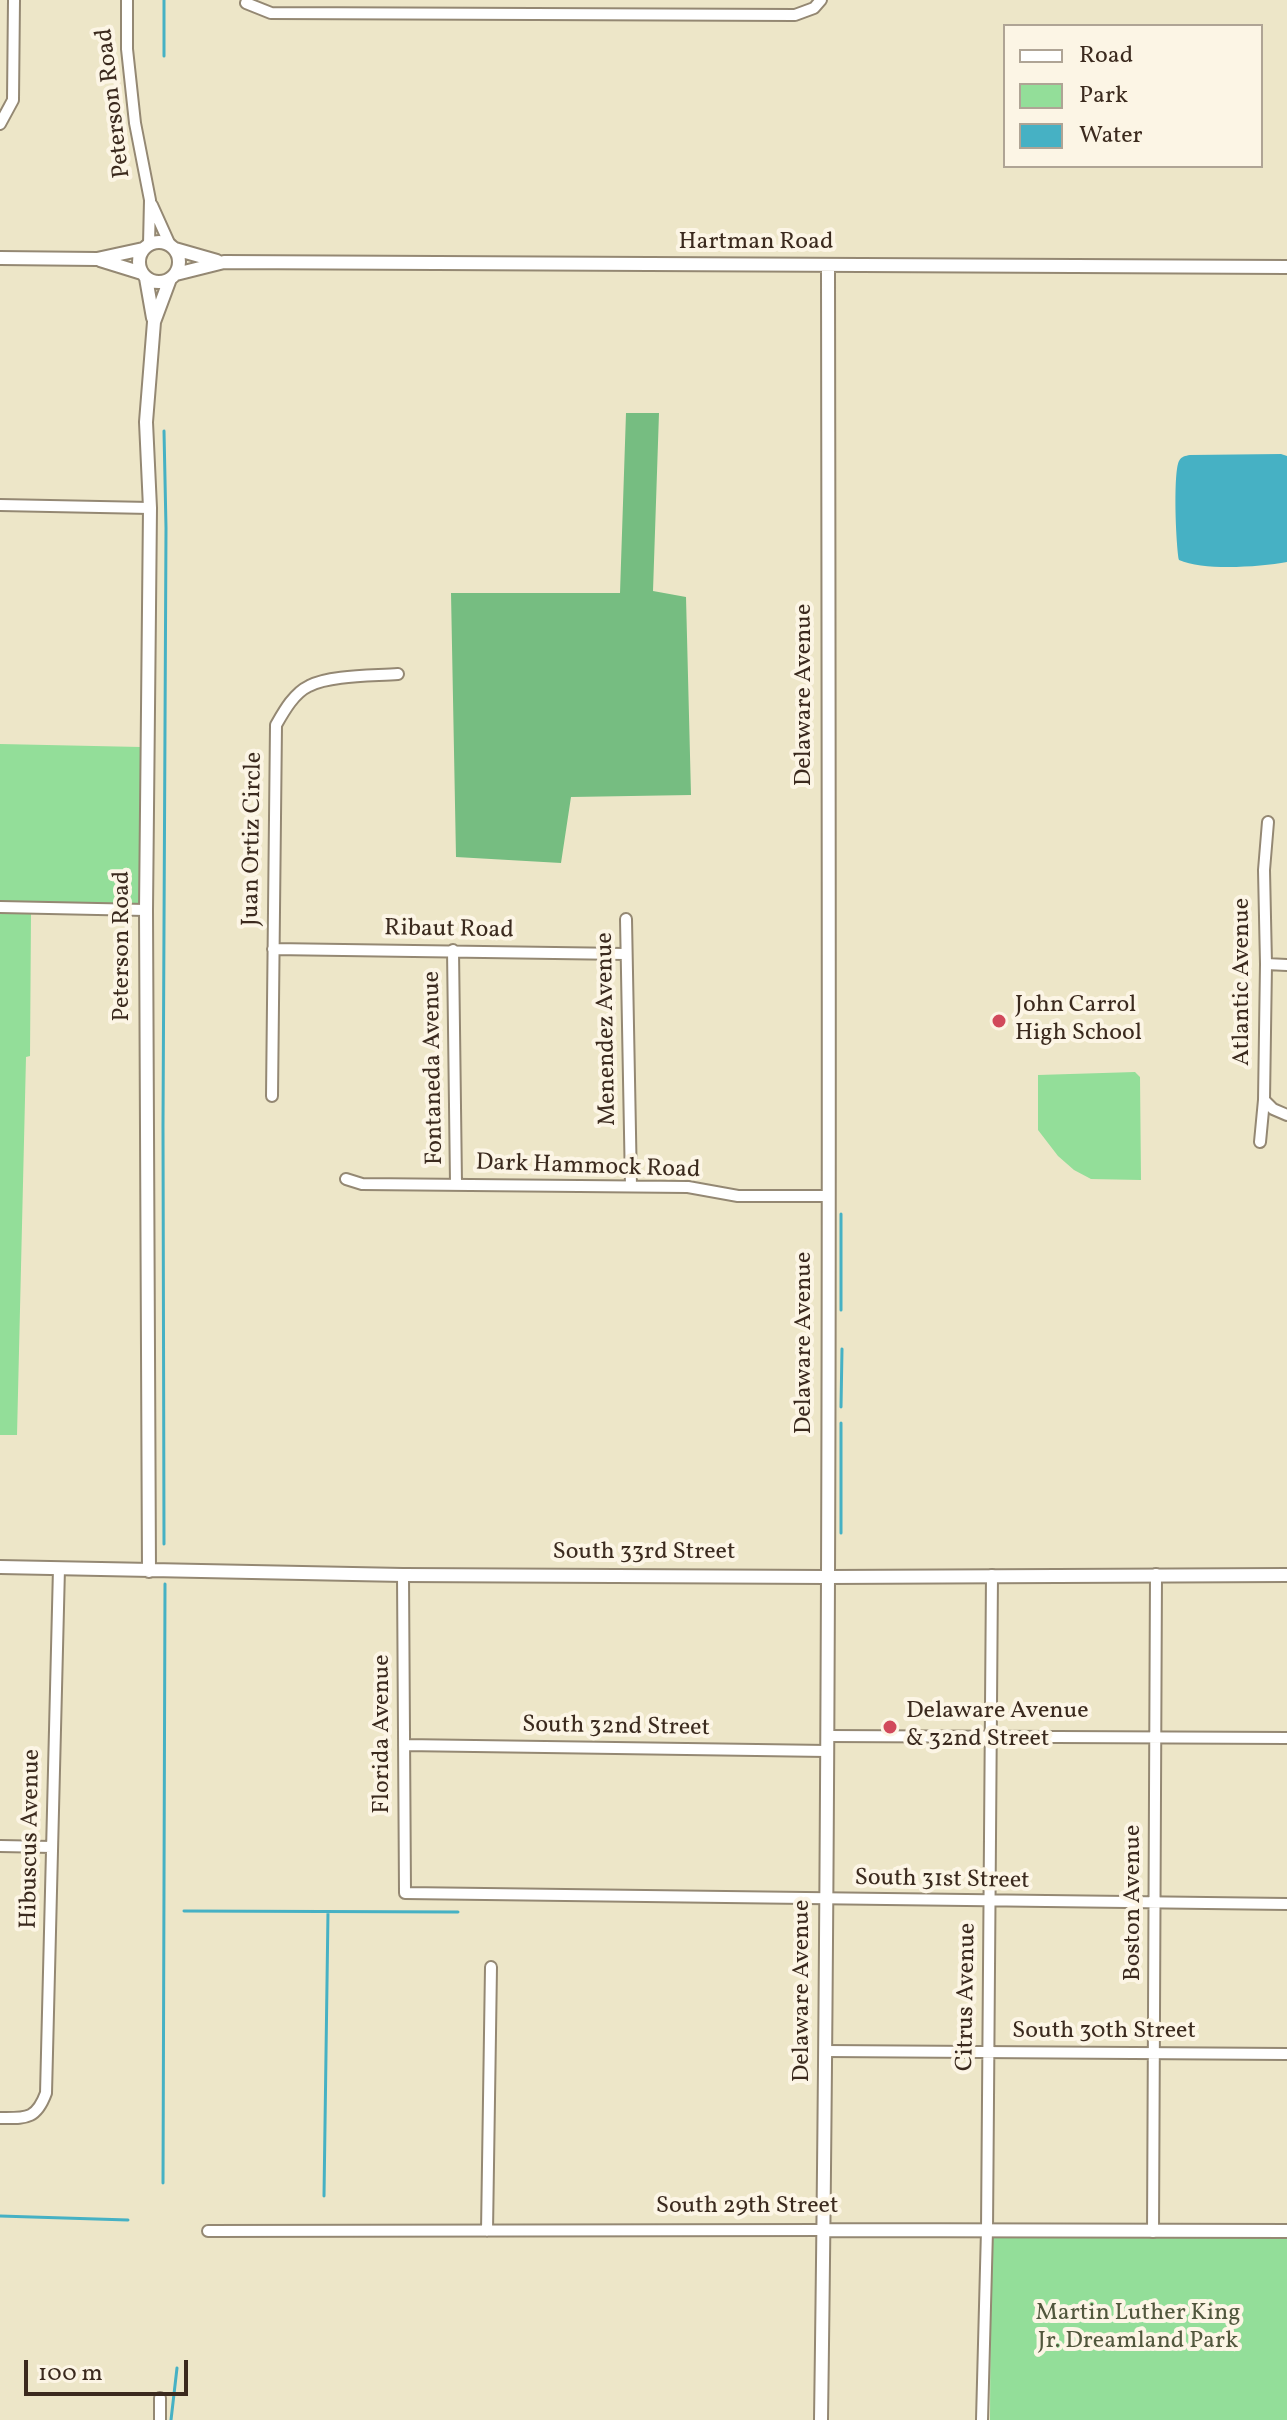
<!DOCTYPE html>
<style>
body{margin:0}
#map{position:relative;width:1287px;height:2420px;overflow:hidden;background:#ede6c8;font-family:Vollkorn,serif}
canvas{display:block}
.legend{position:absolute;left:1003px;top:24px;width:260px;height:144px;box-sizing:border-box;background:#fcf5e5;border:2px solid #afa495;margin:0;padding:10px 14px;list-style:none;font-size:24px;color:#3b2a1e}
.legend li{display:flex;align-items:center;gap:16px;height:40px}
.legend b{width:40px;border:2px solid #afa495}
.scale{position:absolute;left:24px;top:2360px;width:164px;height:36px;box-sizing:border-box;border:4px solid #3b2a1e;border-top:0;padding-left:10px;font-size:24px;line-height:28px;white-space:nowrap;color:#3b2a1e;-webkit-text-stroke:6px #fcf5e5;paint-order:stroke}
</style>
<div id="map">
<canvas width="1287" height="2420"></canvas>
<ul class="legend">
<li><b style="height:10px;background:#fff"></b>Road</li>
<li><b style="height:22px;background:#93de99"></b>Park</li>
<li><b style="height:22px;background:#46b1c4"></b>Water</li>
</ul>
<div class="scale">100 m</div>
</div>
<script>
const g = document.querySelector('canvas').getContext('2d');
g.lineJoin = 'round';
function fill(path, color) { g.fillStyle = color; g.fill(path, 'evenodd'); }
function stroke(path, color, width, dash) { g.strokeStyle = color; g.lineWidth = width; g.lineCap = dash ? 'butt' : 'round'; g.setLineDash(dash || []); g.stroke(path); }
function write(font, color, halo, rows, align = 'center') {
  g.font = font + ' Vollkorn,serif'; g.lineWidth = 8; g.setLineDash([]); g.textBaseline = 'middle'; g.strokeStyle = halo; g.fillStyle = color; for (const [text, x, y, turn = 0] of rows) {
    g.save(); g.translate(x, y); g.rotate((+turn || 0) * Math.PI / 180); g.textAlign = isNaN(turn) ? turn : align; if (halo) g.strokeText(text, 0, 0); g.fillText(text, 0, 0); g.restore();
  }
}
fill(new Path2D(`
 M0,744L141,747L139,904L0,901Z
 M0,912L31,913L30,1056L26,1057L17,1435H0Z
 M1135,1072L1140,1077L1141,1180L1091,1179L1074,1170L1058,1156L1038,1130V1075Z
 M991,2237H1287V2420H990Z`), '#93de99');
fill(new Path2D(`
 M626,413H659L653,591L686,597L691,795L571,797L561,863L456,857L451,593H620Z`), '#76bd81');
fill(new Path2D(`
 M1281,454L1287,456V562C1259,567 1204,571 1179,560C1176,544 1173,473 1179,461C1182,456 1185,456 1190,455Z`), '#46b1c4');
stroke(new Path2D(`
 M164,56V0
 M164,431L166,528L163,1125L164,1544
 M841,1214V1310
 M841,1407L842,1349
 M841,1423V1533
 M184,1911L458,1912
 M163,2183L165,1584
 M324,2196L328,1912
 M0,2216L128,2220
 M171,2420L177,2368`), '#46b1c4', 3);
const minor = new Path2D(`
 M127,0V49L135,123L150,200L149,244
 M246,3L271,13L795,15L814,8L821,0
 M0,124L13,100L14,0
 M152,205L170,245
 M0,505L150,508
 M0,907L146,910
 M626,919L631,1186
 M273,949L625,954
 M453,950L456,1184
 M1266,964L1287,965
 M272,1096L276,725C284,711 294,693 309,686C330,675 373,676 398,674
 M1264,1100L1273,1109L1287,1115
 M1260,1142L1264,1100L1266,964L1264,870L1268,822
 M346,1179L362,1184L688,1187L738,1196H829
 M403,1575L405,1893L1287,1904
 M827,1736L1287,1738
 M404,1745L827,1751
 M0,1846L52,1847
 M825,2051L1287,2054
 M0,2118C26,2118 36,2120 46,2093L59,1568
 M208,2231L824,2230
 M487,2231L491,1967
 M1153,2232L1156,1574
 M160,2420V2398
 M982,2420L987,2230L992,1575`);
const tertiary = new Path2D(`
 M139 262a20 20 0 1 1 40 0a20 20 0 1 1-40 0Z
 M175,249L217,261
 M0,258L97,259L143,249
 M100,260L142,273
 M176,274L224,262L1287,267
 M146,278L153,318
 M0,1567L403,1575L827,1577L1287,1575
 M149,1571L146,910L150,508L146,422L154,322L170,279
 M824,2230L1287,2231
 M821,2420C831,1702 829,984 828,266`);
stroke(minor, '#948873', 14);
stroke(tertiary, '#948873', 16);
stroke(minor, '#fff', 10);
stroke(tertiary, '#fff', 12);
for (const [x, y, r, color] of [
 [999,1021,8,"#d1495b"],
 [890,1727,8,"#d1495b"]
]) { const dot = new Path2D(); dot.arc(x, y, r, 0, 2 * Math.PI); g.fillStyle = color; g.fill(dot); stroke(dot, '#fcf5e5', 3); }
write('24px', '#3b2a1e', '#fcf5e5', [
 ["Peterson Road",115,103,-97],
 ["Hartman Road",756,244],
 ["Delaware Avenue",806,695,-90],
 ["Juan Ortiz Circle",254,839,-89],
 ["Ribaut Road",449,931,1],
 ["Peterson Road",124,946,-90],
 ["Atlantic Avenue",1244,982,-90],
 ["Menendez Avenue",608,1029,-91],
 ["Fontaneda Avenue",435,1068,-91],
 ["Dark Hammock Road",588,1168,2],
 ["Delaware Avenue",806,1343,-90],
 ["South 33rd Street",644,1554],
 ["South 32nd Street",616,1728,1],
 ["Florida Avenue",384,1734,-90],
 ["Hibuscus Avenue",32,1839,-89],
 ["South 31st Street",942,1881,1],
 ["Boston Avenue",1135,1903,-90],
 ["Delaware Avenue",804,1991,-90],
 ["Citrus Avenue",968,1997,-89],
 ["South 30th Street",1104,2033],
 ["South 29th Street",747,2208]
]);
write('24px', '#3b2a1e', '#fcf5e5', [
 ["John Carrol",1015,1007],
 ["High School",1015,1035],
 ["Delaware Avenue",906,1713],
 ["& 32nd Street",906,1741]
], 'left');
write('24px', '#51573d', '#fcf5e5', [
 ["Martin Luther King",1138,2315],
 ["Jr. Dreamland Park",1138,2343]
]);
</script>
